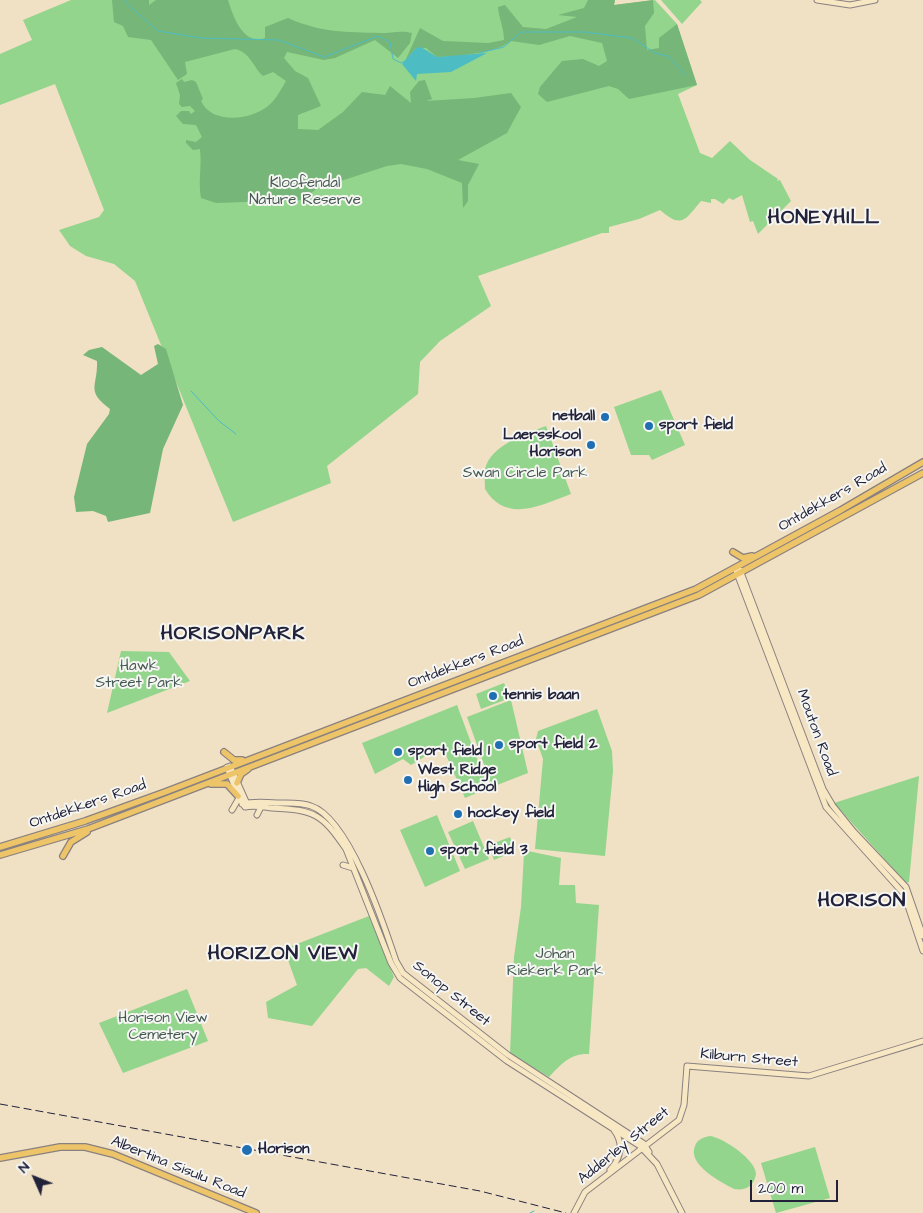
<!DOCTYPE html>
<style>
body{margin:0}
#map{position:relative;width:923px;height:1213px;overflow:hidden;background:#f0e0c4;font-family:"Architects Daughter",sans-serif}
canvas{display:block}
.north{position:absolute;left:10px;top:1153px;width:50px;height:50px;-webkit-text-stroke:4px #f6f6f2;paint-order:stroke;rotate:314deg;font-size:14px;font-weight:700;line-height:20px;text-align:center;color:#22223b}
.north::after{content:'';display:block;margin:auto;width:18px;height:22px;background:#22223b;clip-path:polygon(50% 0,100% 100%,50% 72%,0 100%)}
.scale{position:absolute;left:750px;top:1180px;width:88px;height:22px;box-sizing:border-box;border:2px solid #22223b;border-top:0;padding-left:6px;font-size:15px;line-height:18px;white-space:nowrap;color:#22223b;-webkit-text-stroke:4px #f6f6f2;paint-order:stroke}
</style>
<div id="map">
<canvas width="923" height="1213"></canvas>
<div class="north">N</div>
<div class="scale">200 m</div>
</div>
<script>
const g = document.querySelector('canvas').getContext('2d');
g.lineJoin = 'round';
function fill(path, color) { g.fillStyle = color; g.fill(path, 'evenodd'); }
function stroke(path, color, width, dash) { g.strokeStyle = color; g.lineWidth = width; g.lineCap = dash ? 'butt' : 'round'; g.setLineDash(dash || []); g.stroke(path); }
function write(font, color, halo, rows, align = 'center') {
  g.font = font + ' "Architects Daughter",sans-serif'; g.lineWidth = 4; g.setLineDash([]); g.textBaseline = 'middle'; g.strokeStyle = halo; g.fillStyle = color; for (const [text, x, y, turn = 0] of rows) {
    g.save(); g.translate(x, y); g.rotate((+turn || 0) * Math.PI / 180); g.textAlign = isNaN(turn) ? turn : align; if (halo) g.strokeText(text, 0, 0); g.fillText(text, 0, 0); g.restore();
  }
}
fill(new Path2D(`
 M71,0H615L614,5L655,0L677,24L697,85L678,94L700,153L712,158L730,141L750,160L778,179L777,181L780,180L791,201L758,234L753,221L750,222L742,195L733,200L729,198L723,204L715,199H711V203L701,201C685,220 682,229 660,210L639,219L609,227V233H602L478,276L491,306L440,341L420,362L418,394L327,466L331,483L233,522L135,281L114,264L86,256L70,246L59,230L99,217L104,210L55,84L0,105V54L32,40L23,20Z
 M661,0H700L702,2L682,24Z
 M661,390L685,445L652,460L649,455H631L614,407Z
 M546,426L571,494C541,505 506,524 485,489C485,483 484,476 485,469C491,445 525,434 546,426Z
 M121,651L169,652L190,681L107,713Z
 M504,683L510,698L481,709L476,694Z
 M511,700L528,773L492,787L467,717Z
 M457,705L488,788L465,798L442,746L411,765L403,759L375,774L362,743Z
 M597,709L612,751L613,771L605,856L535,849L543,759L536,739L538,731Z
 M919,776L909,882L906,883L834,803Z
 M437,815L460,871L425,887L400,830Z
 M473,821L489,859L465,869L448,832Z
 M510,837L515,851L494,860L489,845Z
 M528,851L561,858L559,885H575L576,903L599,905L589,1054C571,1053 561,1064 549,1077L510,1054L514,957L521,907L524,853Z
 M369,916L394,977L389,986L366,968L358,969L312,1026L268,1018L266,1002L297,985L284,949Z
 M187,989L208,1041L123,1073L99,1023Z
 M710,1136C724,1138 756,1160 756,1174C754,1186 746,1191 734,1189C721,1182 687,1165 695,1146C697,1140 703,1137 710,1136Z
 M815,1147L830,1198L776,1213L761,1163Z`), '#93d58c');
fill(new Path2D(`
 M112,0H149V5L156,0H228C233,16 243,46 265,38V27L288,18C322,33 345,32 381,33C392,33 401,30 412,33L410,43L398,58L375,40L335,58L324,60L287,52L284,58L295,71L308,78L321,106L298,115V129L318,130L343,112L362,92L385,95L390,86L411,103L410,92L419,81L425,80L432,99L426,101L474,98L511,93L521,107L507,133L458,160L479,164L468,185V201L463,208L462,183L427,169L401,164L387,166L316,189L303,200L216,203L201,198C198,181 202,166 200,149L193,150L186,143V140L196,142L202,137L196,125L183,124L176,116L181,111H189L191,114L195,111L190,106L182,107L179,104L180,95L176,83L182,79L184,82L192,80L196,82L203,99L201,101C212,125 251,120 268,106C276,100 281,89 286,81L273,72L263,76C253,67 250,52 235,49L185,62L187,74L178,80L151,40L128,37L123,26L114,22Z
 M588,0H615L614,5L653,0L654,13L645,26L647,50L659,48V38L677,24L697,85L629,99L618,89L609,86L547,102L538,94L540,87L562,61L583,59L599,66L607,61L602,43L570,36L539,45L511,41C494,54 458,56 437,57L426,48H416L405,61L420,28L443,41L488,43L504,40C504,28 499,19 498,7L505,5L523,27L546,29L577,17L558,15L584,8Z
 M158,344L166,349L183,405L163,449L150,513L108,522L106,516L93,511L76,512L74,497L87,444L109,414L110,409C85,390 98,387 97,361L83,355L89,350L102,347L141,375L158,364L154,346Z`), '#76b678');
fill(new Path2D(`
 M421,47L437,57L487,53L451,72L417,74L416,81L402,64L416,48Z`), '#4ebcc3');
stroke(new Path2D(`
 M123,0L158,31L201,38L279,40L324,57L378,36L390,42L393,59L401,63L405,61
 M479,53L504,47L521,32H585L632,38L655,53L668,56L686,76
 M191,391L219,421L236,434
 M530,1213L534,1211`), '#4ebcc3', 1);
const secondary = new Path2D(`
 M817,0L850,5L875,0
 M735,568L826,807L904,894L923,951
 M740,570L823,789L833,806L854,832L906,887L923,936
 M230,766L248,806
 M227,767L239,798L245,807C253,805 263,807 272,808C315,810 322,814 346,849L391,963L400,978L507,1061L640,1146L657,1164L682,1213
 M242,804C253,801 266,802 277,803C288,803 301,802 311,806C349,818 384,925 396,961L403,973L508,1055L643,1143L649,1152
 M232,810L239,798
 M257,815L261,807
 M343,865L353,868
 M610,1170C621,1158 624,1144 614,1130
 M574,1213L585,1192L679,1120L684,1105L687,1066L809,1076L923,1041`);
const primary = new Path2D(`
 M733,552L743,558L752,556
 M224,752L234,760H242
 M237,783L241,774L248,769
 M211,784H227L238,796
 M0,847L85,821L165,792L696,589L841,510L923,462
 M0,855L88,829L699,595L923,473
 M63,856L71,842L87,832
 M0,1158L60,1147H85L113,1154L256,1213`);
stroke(secondary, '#898180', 7);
stroke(primary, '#898180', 8);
stroke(secondary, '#f8e7c3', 5);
stroke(primary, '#eec469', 5.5);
stroke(new Path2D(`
 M0,1104L480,1191L566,1213`), '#22223b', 1, [8, 4]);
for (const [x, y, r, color] of [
 [605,417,5,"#1f6fb2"],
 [649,426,5,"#1f6fb2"],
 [591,445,5,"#1f6fb2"],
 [493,696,5,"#1f6fb2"],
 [499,745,5,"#1f6fb2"],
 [398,752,5,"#1f6fb2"],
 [408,780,5,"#1f6fb2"],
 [458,814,5,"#1f6fb2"],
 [430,851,5,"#1f6fb2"],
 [247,1150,6,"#1f6fb2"]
]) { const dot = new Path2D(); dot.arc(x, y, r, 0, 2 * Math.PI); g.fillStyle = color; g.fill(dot); stroke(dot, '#f6f6f2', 2); }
write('15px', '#445853', '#f6f6f2', [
 ["Kloofendal",305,184],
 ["Nature Reserve",305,201],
 ["Swan Circle Park",525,474],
 ["Hawk",139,667],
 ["Street Park",139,684],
 ["Johan",555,955],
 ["Riekerk Park",555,972],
 ["Horison View",163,1019],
 ["Cemetery",163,1036]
]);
write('bold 15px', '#22223b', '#f6f6f2', [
 ["netball",595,417,"right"],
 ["sport field",659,426],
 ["Laersskool",581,436,"right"],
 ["Horison",581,453,"right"],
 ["tennis baan",503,696],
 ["sport field 2",509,745],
 ["sport field 1",408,752],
 ["West Ridge",418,771],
 ["High School",418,788],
 ["hockey field",468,814],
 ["sport field 3",440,851],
 ["Horison",258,1150]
], 'left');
write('15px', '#22223b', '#f6f6f2', [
 ["Ontdekkers Road",833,498,-30],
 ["Ontdekkers Road",466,663,-21],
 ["Mouton Road",816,733,70],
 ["Ontdekkers Road",88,805,-19],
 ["Sonop Street",451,994,39],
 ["Kilburn Street",749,1059,5],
 ["Adderley Street",624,1146,-39],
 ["Albertina Sisulu Road",178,1168,22]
]);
g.letterSpacing = '1px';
write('bold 20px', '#22223b', '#f6f6f2', [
 ["HONEYHILL",824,219],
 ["HORISONPARK",233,635],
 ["HORISON",862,902],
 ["HORIZON VIEW",283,955]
]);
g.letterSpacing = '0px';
</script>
